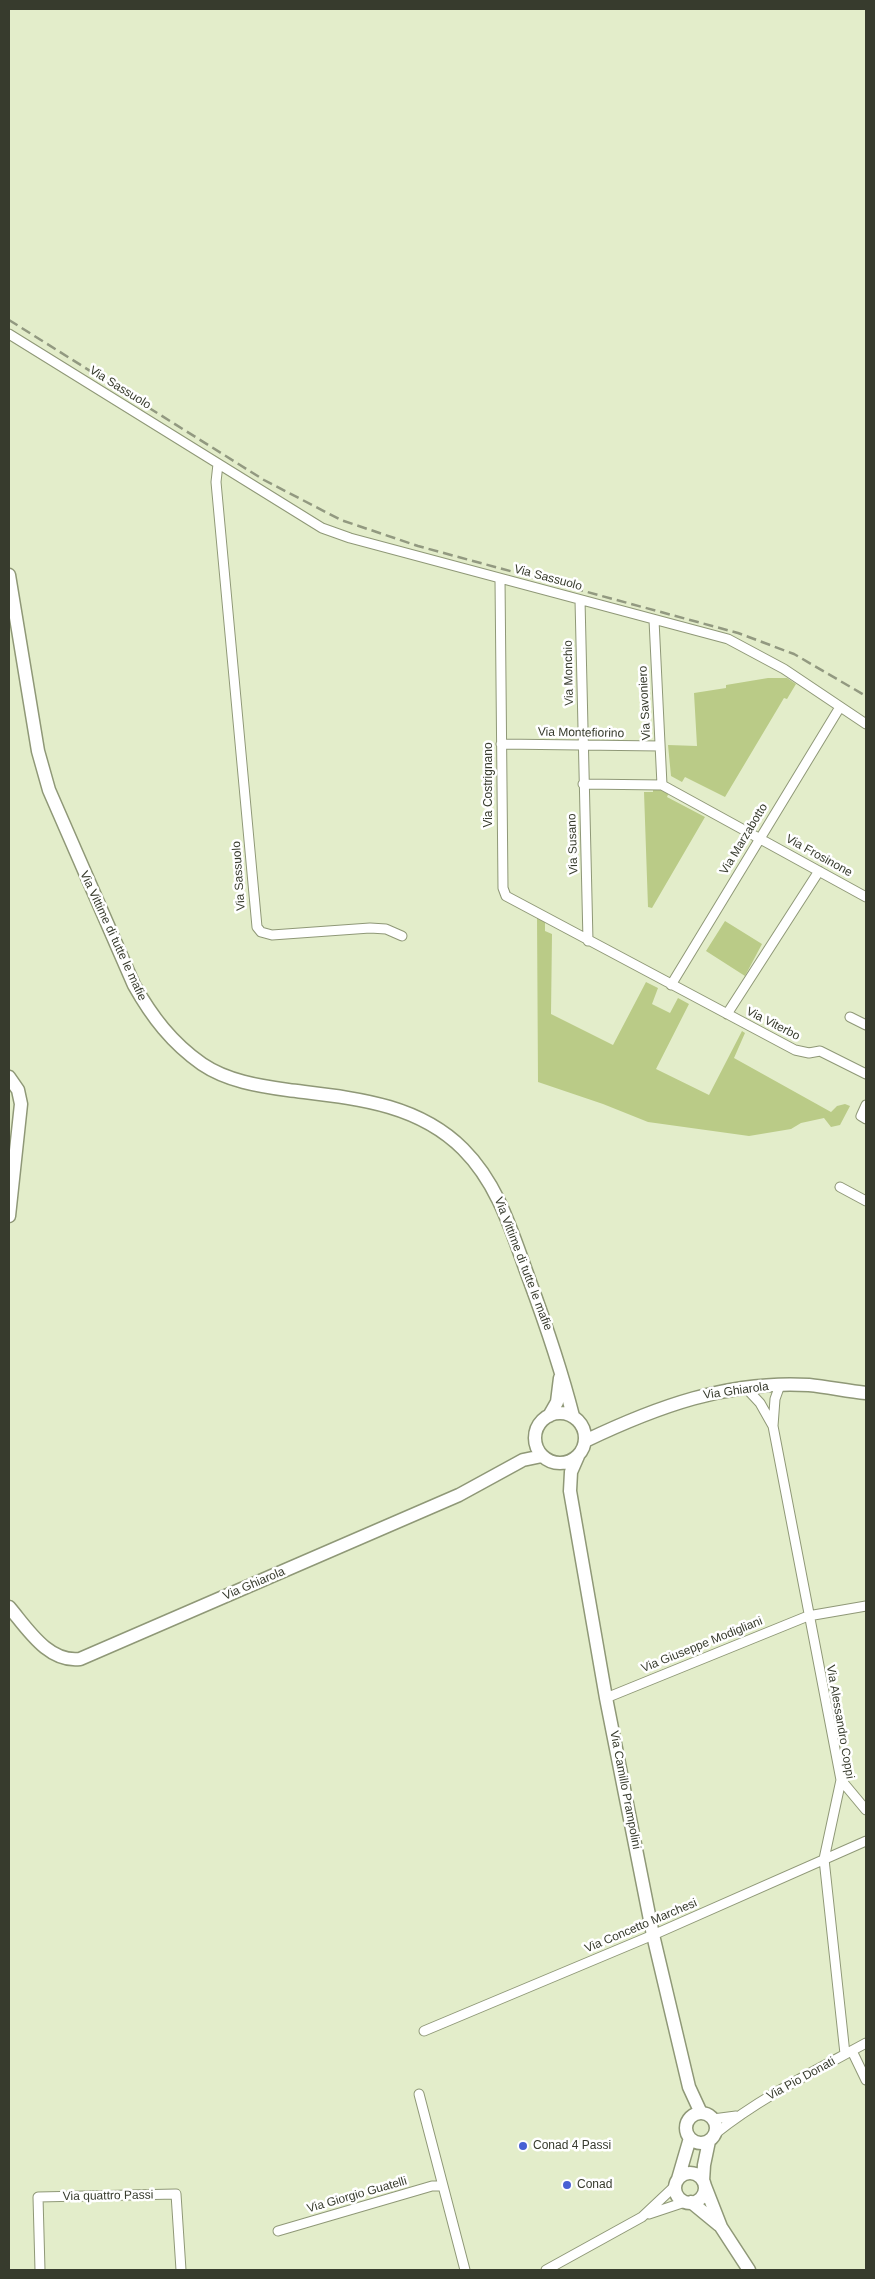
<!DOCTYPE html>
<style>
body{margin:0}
#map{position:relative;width:875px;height:2279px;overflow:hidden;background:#e3edca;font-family:Arial,sans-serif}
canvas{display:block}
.frame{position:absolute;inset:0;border:10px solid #373b2d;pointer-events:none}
</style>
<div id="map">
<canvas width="875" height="2279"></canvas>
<div class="frame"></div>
</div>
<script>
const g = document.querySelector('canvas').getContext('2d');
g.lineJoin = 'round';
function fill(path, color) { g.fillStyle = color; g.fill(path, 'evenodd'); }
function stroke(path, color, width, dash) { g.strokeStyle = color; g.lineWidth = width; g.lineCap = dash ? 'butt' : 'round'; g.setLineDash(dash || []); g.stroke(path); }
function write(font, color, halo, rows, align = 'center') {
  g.font = font + ' Arial,sans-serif'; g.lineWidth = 5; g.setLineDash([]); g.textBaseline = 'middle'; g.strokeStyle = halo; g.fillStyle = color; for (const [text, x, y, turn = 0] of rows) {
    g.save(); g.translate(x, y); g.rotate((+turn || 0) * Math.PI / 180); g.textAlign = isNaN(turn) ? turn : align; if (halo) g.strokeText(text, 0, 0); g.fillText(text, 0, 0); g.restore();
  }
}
fill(new Path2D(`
 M768,678H787L796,684L787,699L784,698L725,797L685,777L682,782L671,776L668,745L697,746L694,693L726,688V685Z
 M653,786L670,790L667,797L705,817L652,908L648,907L644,792H653Z
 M537,916L545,920V931L552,934L551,1014L613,1045L646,982L658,988L652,1004L670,1013L678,998L689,1004L656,1069L709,1095L742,1031L745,1033L734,1058L831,1112L837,1106L845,1104L850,1106L840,1125L831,1127L824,1118L801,1123L791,1129L749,1136L648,1122L603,1104L538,1082Z
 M725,921L762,944L745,976L706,951Z`), '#bacb87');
const street = new Path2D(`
 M9,334L322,528L350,538L728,639L784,669L866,724
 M218,464L216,482L257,927L261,932L272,935L370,928L386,929L402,936
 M500,579L503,888L506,896L795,1050L809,1053L820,1051L866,1074
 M580,600L588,941
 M654,620L662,785
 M501,744L660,746
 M583,784L662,785L866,897
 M671,985L840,707
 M727,1014L819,871
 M850,1017L866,1025
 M866,1105L861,1116L866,1119
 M840,1187L866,1201
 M780,1385L775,1399L773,1426L841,1780L824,1859L845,2054
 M746,1388L760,1403L773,1426
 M606,1698L808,1616L866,1606
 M841,1780L866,1810
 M424,2031L653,1935L866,1841
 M852,2051L866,2080
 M419,2094L465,2270
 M713,2119L736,2116
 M715,2134C761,2097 815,2071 866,2043
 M649,2214L685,2202
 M278,2231L432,2186H443
 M40,2270L38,2197L176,2194L181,2270
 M546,2270L642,2217L676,2185`);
const secondary = new Path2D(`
 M9,575L38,751L49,790L134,985C152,1017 172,1043 202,1064C227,1081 259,1086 288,1090C351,1098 416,1102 463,1149C499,1185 512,1233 529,1279C546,1325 561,1369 573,1416
 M9,1077L18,1090L21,1104L9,1216
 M535 1438a25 25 0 1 1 50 0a25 25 0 1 1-50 0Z
 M549,1416L557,1402L560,1378
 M585,1441C656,1407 729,1380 809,1385C828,1387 847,1391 866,1393
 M578,1456L571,1472L570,1491L606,1698L653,1935L689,2087L701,2113
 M9,1607C27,1628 48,1663 80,1659L459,1495L523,1460L542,1456
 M686 2128a15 15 0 1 1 30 0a15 15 0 1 1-30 0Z
 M675 2188a15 15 0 1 1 30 0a15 15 0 1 1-30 0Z
 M678,2179L690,2138
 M703,2181L704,2165L709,2141
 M705,2186L721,2227L749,2270
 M691,2202L719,2225`);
stroke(street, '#8f9877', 11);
stroke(secondary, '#8f9877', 15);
stroke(street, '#fff', 9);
stroke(secondary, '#fff', 12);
stroke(new Path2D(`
 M9,320L264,480L341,520L418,546L738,633L794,654L866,696`), '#929980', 2.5, [10, 5]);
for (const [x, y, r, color] of [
 [523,2146,5,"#4760d4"],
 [567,2185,5,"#4760d4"]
]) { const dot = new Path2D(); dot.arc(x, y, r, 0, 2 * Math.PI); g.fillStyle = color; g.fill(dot); stroke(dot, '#fff', 2); }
write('12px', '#373b2d', '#fff', [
 ["Via Sassuolo",120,388,32],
 ["Via Sassuolo",548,578,15],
 ["Via Monchio",569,673,-91],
 ["Via Savoniero",645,703,-93],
 ["Via Montefiorino",581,733,1],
 ["Via Costrignano",489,785,-90],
 ["Via Marzabotto",744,839,-59],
 ["Via Susano",573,844,-92],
 ["Via Frosinone",819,856,29],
 ["Via Sassuolo",239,876,-94],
 ["Via Vittime di tutte le mafie",113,936,65],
 ["Via Viterbo",773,1024,27],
 ["Via Vittime di tutte le mafie",523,1264,69],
 ["Via Ghiarola",736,1391,-8],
 ["Via Ghiarola",254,1584,-23],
 ["Via Giuseppe Modigliani",702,1645,-22],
 ["Via Alessandro Coppi",840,1722,80],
 ["Via Camillo Prampolini",625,1790,79],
 ["Via Concetto Marchesi",641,1926,-23],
 ["Via Pio Donati",801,2079,-29],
 ["Via Giorgio Guatelli",357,2195,-16],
 ["Via quattro Passi",108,2196,-1]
]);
write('12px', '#373b2d', '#fff', [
 ["Conad 4 Passi",533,2146],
 ["Conad",577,2185]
], 'left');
</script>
